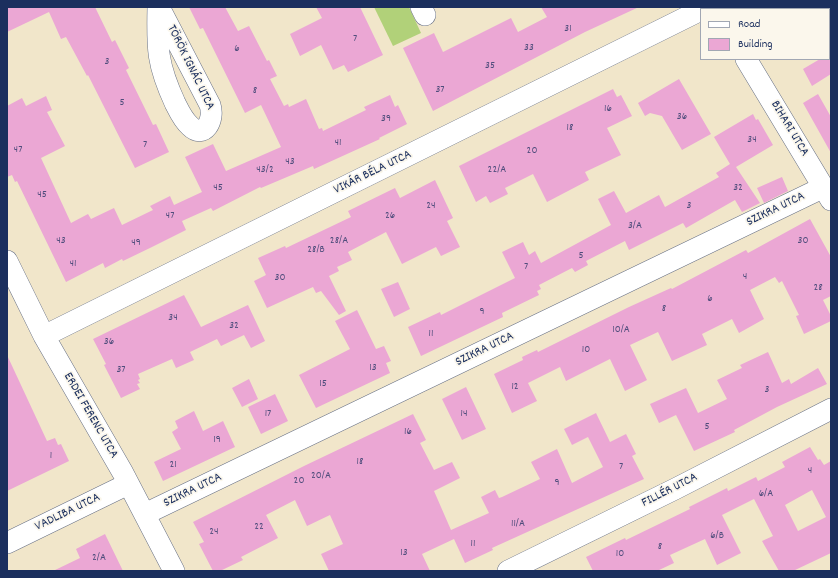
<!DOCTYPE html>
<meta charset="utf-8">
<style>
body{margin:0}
#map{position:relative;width:838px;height:578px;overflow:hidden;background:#f1e6ca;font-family:Dekko,sans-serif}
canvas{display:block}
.frame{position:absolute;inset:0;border:8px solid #1b2f5e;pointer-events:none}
.legend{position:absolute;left:700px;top:8px;width:130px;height:52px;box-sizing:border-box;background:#fbf7ec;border:1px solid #a1a7b3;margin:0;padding:5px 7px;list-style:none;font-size:12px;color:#1b2f5e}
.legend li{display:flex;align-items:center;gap:8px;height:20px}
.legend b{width:20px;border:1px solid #a1a7b3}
</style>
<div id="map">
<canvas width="838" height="578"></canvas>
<div class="frame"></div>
<ul class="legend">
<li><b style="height:5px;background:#fff"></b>Road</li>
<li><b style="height:11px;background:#eba7d4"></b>Building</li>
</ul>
</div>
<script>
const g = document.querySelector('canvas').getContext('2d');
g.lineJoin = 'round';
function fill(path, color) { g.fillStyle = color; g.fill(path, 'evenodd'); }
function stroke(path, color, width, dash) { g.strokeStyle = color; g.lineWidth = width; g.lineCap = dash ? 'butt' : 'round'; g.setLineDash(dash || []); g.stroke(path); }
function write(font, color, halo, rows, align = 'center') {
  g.font = font + ' Dekko,sans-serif'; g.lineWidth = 3.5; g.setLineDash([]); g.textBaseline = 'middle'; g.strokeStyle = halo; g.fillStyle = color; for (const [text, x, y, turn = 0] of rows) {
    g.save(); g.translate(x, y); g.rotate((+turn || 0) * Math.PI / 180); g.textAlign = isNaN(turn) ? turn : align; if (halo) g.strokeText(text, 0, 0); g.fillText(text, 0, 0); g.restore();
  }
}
fill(new Path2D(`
 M374,7H409L421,33L393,46Z`), '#b1d179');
fill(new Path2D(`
 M7,7H95L112,42L115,40L129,68L126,70L153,125L156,124L169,152L135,168L88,75L87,76L66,37L61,39L49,12L7,32Z
 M189,7H225L238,31L249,26L267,61L269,60L277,76L270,79L284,106L288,104L289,107L306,99L319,129L322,128L323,131L366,110L364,107L390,95L395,107L398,105L407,124L379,138L380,139L314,169L313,166L261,188L260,187L213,211L211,208L182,221L186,230L152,247L123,261L122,259L105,268L103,263L66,282L17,181L15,182L12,175L7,177V106L22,98L26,106L46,96L52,110L47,112L65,146L41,158L71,223L88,214L91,219L114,208L122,225L153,210L150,206L170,196L174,205L202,192L185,157L213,144L226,171L281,147L261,105L245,113L203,28L200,29Z
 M316,7H360L383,55L348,72L344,65L333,70L321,45L300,56L290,34L322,18Z
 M541,7H639L585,32L433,111L403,48L434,33L443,52L511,18L518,32L547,17Z
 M820,59H831V74L812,86L803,69Z
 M679,79L711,134L682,150L662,116L650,113L645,116L638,103Z
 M613,89L617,97L621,95L632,116L607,128L621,155L585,172L589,180L547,202L533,174L505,188L508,194L490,203L486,196L476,202L459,166Z
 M818,94L831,117V153L803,103Z
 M753,114L756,120L758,119L773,145L736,167L760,203L742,212L735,200L686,228L683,223L629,250L625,241L586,261L588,265L575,272L572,268L539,285L541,289L537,291L539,295L502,313L503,317L421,356L408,327L440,312L441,315L515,278L502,252L523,242L529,255L535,251L541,263L611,225L598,199L614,191L626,213L659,195L665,207L719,177L716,173L730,164L714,137Z
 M782,177L788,191L764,203L757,188Z
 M435,180L453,218L447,221L460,247L441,256L436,247L402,264L386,232L348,252L352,260L337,267L339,271L329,276L346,311L339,315L321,291L316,293L313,287L267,308L254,281L266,275L258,258L285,246L286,248L351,217L348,211L395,188L400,198Z
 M810,219L831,257V296L823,300L831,316V321L804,334L796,316L799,315L782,281L779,283L775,277L750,290L764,319L739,333L732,319L702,334L707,345L672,361L658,332L630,345L647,380L625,391L610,359L566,381L560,367L528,383L537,401L512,413L494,374L523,360L522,357L537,350L538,352L629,307L671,288L672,289L746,250L748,253Z
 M398,282L410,309L394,317L381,289Z
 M184,295L201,327L248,305L265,341L251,348L244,335L221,346L217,339L190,352L194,360L176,368L172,359L138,374L140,379L138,380L140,383L137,384L140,389L121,398L104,365L106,364L93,339Z
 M357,310L376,349L384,346L391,361L386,363L390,373L316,408L299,375L350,349L335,321Z
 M768,352L782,383L789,379L791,384L818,368L827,384L777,407L734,430L735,432L694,451L676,415L659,423L650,404L686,388L698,413L727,399L717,380L742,368L740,365Z
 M7,355L47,441L55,438L58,445L61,444L69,461L7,491Z
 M249,379L258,399L242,407L232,388Z
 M466,387L486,429L462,440L442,399Z
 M275,394L288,421L261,434L248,407Z
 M194,411L203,431L223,421L235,447L163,481L154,462L181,449L172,432L178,428L175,421Z
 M596,413L610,442L626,434L636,454L632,456L644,479L492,548L493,550L465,563L454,539L422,554L430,571H329L321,554L343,544L330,515L307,526L295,500L266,515L278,538L241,557L243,560L220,571H213L199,544L204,542L193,522L304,466L413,414L426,440L420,443L434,470L452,462L460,478L434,491L451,530L489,513L481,497L495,490L499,498L502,497L540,479L531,462L557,449L572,483L603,467L588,437L572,445L564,429Z
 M810,447L818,460L820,459L824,465L831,461V553L793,571H779L762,541L773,536L754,499L722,515L741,553L717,565L705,539L670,555L674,563L657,571H593L586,557L625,538L626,540L690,509L689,507L727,488L728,491L756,477L758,481L785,467L782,462ZM812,490L826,517L798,531L785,505Z
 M105,534L123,571H53L80,558L76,549Z`), '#eba7d4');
const street = new Path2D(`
 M158,7C157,49 157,64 175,103C179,111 183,120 190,126C204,140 215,120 210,105L159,7
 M421,7L425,15
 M746,59L831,200
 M7,261L44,336L123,473L174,571
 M44,336L701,10
 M145,514L824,187
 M7,543L128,484
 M508,571L675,489L831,409`);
stroke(street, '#666f84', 22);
stroke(street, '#fff', 21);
write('11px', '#4f4d7c', null, [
 ["31",568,29],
 ["7",355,39],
 ["33",529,48],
 ["6",237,49],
 ["3",107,62],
 ["35",490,66],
 ["37",440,90],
 ["8",255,91],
 ["5",122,103],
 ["16",608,109],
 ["36",682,117],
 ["39",386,119],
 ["18",570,128],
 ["34",752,140],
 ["41",338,143],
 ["7",145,145],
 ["47",18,150],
 ["20",532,151],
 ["43",290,162],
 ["43/2",265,170],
 ["22/A",497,170],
 ["45",218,188],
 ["32",738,188],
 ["45",42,195],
 ["24",431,206],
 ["3",689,206],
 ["47",170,216],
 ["26",390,216],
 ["3/A",635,226],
 ["43",61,241],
 ["28/A",339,241],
 ["30",803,241],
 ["49",136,243],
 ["28/B",316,250],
 ["5",581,256],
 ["41",73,264],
 ["7",526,267],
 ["4",745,277],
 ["30",280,278],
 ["28",818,288],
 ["6",710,299],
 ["8",664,309],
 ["9",482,312],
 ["34",173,318],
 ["32",234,326],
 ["10/A",621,330],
 ["11",431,334],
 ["36",109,342],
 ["10",586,350],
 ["13",373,368],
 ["37",121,370],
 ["15",323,384],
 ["12",515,387],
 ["3",767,390],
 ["17",268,414],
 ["14",464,414],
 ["5",707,427],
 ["16",408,432],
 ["19",217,440],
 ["1",51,456],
 ["18",360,462],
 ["21",173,465],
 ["7",621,467],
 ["4",810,471],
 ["20/A",321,476],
 ["20",299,481],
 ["9",557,483],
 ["6/A",766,494],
 ["11/A",518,524],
 ["22",259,527],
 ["24",214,532],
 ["6/B",717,536],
 ["11",473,544],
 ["8",660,547],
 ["13",404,553],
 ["10",620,554],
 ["2/A",99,558]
]);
write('13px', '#1b2f5e', '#fbf7ec', [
 ["TÖRÖK IGNÁC UTCA",190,68,64],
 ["BIHARI UTCA",789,129,59],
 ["VIKÁR BÉLA UTCA",373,173,-26],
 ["SZIKRA UTCA",776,210,-26],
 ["SZIKRA UTCA",485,350,-26],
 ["ERDEI FERENC UTCA",90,416,60],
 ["SZIKRA UTCA",193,491,-26],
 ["FILLÉR UTCA",670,491,-27],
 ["VADLIBA UTCA",68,513,-26]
]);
</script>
